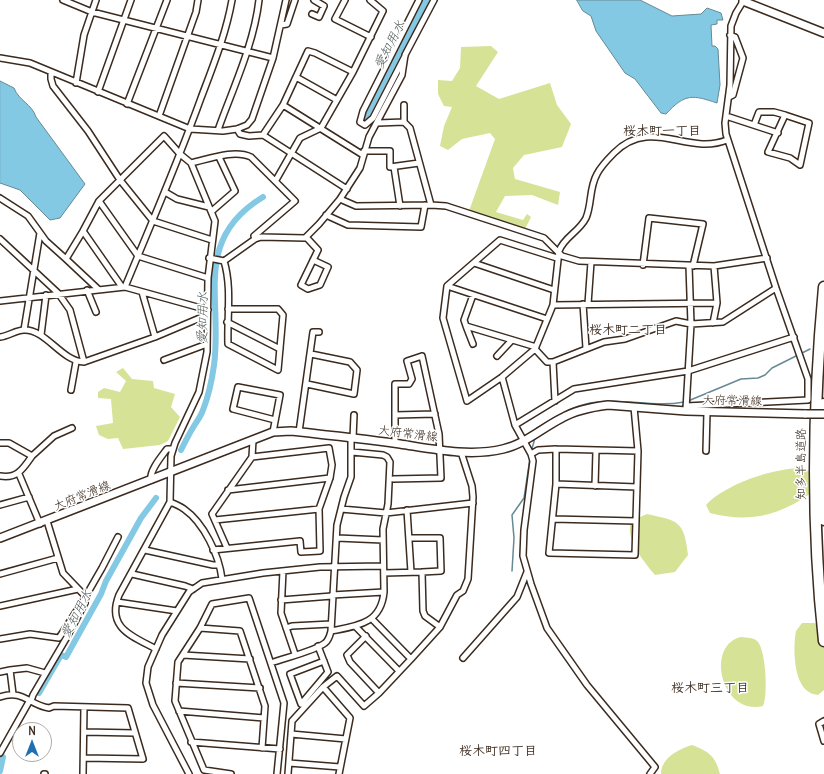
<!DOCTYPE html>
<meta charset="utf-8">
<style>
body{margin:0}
#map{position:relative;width:824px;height:774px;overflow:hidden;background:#fff;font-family:Delius,sans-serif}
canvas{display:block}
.north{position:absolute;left:12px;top:722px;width:40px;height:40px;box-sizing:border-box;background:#fff;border:1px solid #b1aaa5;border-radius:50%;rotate:0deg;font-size:11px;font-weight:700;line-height:16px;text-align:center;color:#3b2a1e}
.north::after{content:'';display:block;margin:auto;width:14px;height:18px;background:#1f6fb2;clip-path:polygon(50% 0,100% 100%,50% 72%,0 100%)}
</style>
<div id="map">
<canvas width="824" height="774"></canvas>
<div class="north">N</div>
</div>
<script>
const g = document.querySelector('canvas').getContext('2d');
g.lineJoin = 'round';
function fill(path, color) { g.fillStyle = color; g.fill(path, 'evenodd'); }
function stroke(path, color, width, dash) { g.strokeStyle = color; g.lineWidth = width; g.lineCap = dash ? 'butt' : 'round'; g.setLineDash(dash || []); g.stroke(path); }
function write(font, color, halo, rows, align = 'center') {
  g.font = font + ' Delius,"Klee One",sans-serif'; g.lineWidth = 3; g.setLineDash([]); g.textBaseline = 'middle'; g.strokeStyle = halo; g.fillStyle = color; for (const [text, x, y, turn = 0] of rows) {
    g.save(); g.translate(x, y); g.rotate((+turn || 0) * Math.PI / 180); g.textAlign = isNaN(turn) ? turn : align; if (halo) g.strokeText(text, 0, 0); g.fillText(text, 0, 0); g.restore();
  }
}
fill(new Path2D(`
 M491,46L498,52L476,86L499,99L550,83L557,105L571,124L562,147L524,155L513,168L515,179L560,192L558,205L532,195L505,196L496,212L523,220L527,214L531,217L525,229L469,211L495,139L490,133L462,139L448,150L440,146L444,126L452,107L444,106L438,94V80L452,81L460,68L461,47Z
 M123,368L132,379L153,381L154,388L175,394L171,407L180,417L168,441L160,445L123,449L118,438L108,439L99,435L96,426L113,423L111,399L98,398V392L104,388L120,392L126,381L116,372Z
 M804,468L813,474L811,493C779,516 749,523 710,513L706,505C725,484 776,467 804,468Z
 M647,514C679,521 684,521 688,555L675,572L655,575C644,562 625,539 631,521Z
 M802,623H814L824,626V690L818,695C815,694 811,694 809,692C793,683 793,646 796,631Z
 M741,637C747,638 754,637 758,642C766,652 768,696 763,706C721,716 705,645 741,637Z
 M692,745C710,752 715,756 720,774H661C661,758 679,749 692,745Z`), '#d6e295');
const water = new Path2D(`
 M577,0H640L672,16L701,14L707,8L721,13L723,20H717V24L711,25L712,46H715L718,49L720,85L717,103C693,95 685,93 666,114L661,113L635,79L625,73L596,31L591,16L583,11Z
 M0,81L14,88C19,101 32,104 36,117L85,184L60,218L50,220L20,190L0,183Z`);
fill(water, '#83c9e4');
stroke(water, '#668995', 1);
stroke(new Path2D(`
 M688,401L741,379L758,378L765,375L772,368L810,349
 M537,431V428C554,418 570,407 590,403C621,397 653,408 684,402
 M531,452L535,438
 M512,571L514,538L512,515L524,498L530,458`), '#668995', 1.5);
stroke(new Path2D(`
 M363,122L426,0
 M181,450C185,442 189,434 194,426C197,421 201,416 203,410C208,397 212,380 214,365C223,299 192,240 263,197
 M39,693L61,655L66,657L101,594L106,581L141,518L156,498
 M0,771L3,757`), '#83c9e4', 6);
const street = new Path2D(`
 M63,0L92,12L273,58
 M345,0L335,19L371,37
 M434,0L405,55L402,75L369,137L360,168L340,199L356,206L431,205L446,206L544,238L562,256L579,261L714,266L767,258
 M312,14L319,17L324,6L314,0
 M281,25L287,24L295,0
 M405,56L373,118L365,125L360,122L363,111L419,0
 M0,58L30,63L190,129L223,131L237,129L247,125L252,119L273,58L286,0
 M51,72V79L53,86L88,131L120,180L153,221L212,240
 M296,77L337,100
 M76,83L84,35L96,0
 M98,92L131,0
 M729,97L733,95L743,58L735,37L730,35
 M127,104L167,0
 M283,105L308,51L315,53L353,72
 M404,105V122L410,128L431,205
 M785,115L809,123L800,165L790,158L768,152Z
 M159,116L196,12L198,0
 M726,116L778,133
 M378,123L404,122
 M754,125L759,112H774L785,115
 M237,129L240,134L249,136L263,135L347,189
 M218,130C233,88 254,44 259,0
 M263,135L283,105L363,155
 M364,151H390V167L419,163
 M191,163C209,159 234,149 251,157L295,201L254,236L255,239L224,261L209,258
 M394,167L400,206
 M276,180L300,138L321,128L353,72L383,11L370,0
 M165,192L177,199L209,207
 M0,198L28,216L46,241L66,259
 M99,201L138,256L208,278
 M212,211L235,191L219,157
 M326,215L348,225L421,227L425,205
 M83,231L66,259L98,289
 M306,237L318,250L301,285L308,289L320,285L328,267L313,260
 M0,239L58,293L70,310L84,362
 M255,239L261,237L305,238L319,224L340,199
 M557,258L500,240L447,286L443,318L467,401L502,377L535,349L553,305L559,251C564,237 579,232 586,218C592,204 589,188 597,174C601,166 608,159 614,153C651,116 687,156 727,140
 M224,261C232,287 227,317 228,344L278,370L283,315L278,309H228
 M474,263L554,290
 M643,265L649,218L703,224L693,266
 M447,286L547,319
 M122,287L83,231L99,201L164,136L180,154L191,163L215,221L208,278L207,352L199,392L175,443L171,456L170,502L119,595C106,628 132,636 156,649
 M125,287C151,224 178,162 201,98C213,66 226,34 232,0
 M87,290L96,312
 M142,292L155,337
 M473,295L464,320L466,326L536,347
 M0,301L125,287L208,310
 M583,304L586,348
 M588,304L591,262
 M553,305L717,303L714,266
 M227,322L280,349
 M713,323L717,303
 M466,326L473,344
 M24,330L40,233
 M41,335L46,295
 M0,337C9,336 16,330 24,330C46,329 61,361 84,362L155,337L207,315
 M535,349L547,362H553L604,342L625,339L676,321L691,324L723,322L776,288
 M497,356L512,340
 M164,360L207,344
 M553,362L555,401
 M502,377L515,425L531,454L533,461L524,530L523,556L531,584L547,628L587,685L655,767L650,774
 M307,384L354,394L357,370L350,362L311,354
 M71,390L76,362
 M686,406L808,400V379L776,288L726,134L725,123L730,85L731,26L736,13L744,0
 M686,409L691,324L689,266
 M395,415L435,414
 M515,425L574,389L688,371L794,337
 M273,432L280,395L238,387L233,409L275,420
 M299,432L313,332H319
 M353,438L354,415
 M0,443H9L32,456L54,436L72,428
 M556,449L638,451
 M706,451L707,412
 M531,454L538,450L556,449V484L549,553L635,555L638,451L634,407
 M19,474L40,524
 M0,476C17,479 23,469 32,456
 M393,479L441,478L439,434L422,356L407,361L412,379L409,384H395V443
 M151,480C149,471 161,457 167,449H173
 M556,484L637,487
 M595,486L596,450
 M228,490L330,478
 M170,502C175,504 180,506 184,509C204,523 219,555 222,579
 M0,505L29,497
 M341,509L386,513L473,503
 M407,510L411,572
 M553,519L636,521
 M215,520L319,509
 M47,521L63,573L86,597
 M337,538L383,540
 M410,538H440L441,571L422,572
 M227,548L212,514L252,457L253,440
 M145,550L213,565H218
 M213,550L300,541L301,552L320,551L319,509L330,478L332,465L329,448L252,457
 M283,571L281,613L295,654
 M384,573L422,572L423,611L425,616L440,627
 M0,574L58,558
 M132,574L185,586L193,589
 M332,595L384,592
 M281,600L332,596
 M117,602L177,611
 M0,606L78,589
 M372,619L411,659L440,627L457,595L463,591L468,579L473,497L472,486L461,452
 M355,626L399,671
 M200,628L240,631L265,706L262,748
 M286,628L292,626L331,624
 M331,631C357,626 381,624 384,592L383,529L388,504L390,462L387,457L383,455L352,452
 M366,636L347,655L350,662L379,693
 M0,639L30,634L59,638L83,601
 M318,646L328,672L301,704L290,674L324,661
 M183,655L250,659
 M463,658L517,597L527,572
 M271,663C284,658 315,651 325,643C329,640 330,635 331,631L337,525L344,497L351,477V438
 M10,670L27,668L45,673
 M0,672L10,670L13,694
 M176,683L260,688
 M323,687L350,718L339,774
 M0,697C23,689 29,705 49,708L54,706L128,708L143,759L84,758
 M31,701L33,695L67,637L85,603L83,601L102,568L118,537
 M179,711L264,718
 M824,721L819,724L824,741
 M84,732L135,733
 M291,734L346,739
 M191,742L280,749
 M0,753L30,700
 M289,763L340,767
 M44,774H45
 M83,774L84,707
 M189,774L153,705L146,683L148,667L162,635L189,592L202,583L263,573L320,567L383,566
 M231,774L204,770L175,701L178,662L200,628L212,604L249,598L284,703L277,774
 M288,774L292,721L323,687L337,676L364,706L379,693L411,659`);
const secondary = new Path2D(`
 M743,1L824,33
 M0,538L273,432L291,431C328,435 364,439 400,444C433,449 470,457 503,449C525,444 542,428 562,418C576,410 592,407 608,405L686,411L806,414`);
const highway = new Path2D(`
 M824,287C813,404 811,523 824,641
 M824,404V520`);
stroke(street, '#3b2a1e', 8);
stroke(secondary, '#3b2a1e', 10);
stroke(highway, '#3b2a1e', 13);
stroke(street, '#fff', 5);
stroke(secondary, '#fff', 7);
stroke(highway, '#fff', 10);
const secondaryBridge = new Path2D(`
 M806,414H824`);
stroke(secondaryBridge, '#3b2a1e', 10, []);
stroke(secondaryBridge, '#fff', 7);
write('12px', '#3b2a1e', '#fff', [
 ["大府常滑線",732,401,1],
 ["大府常滑線",408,434,7],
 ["知多半島道路",802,464,-90],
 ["大府常滑線",82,496,-22]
]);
write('italic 13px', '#515a59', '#fff', [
 ["愛知用水",390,45,-63],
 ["愛知用水",203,318,-89],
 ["愛知用水",77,614,-62]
]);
write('bold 13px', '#3b2a1e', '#fff', [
 ["桜木町一丁目",662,131],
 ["桜木町二丁目",628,330],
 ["桜木町三丁目",710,688],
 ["桜木町四丁目",498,751]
]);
</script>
